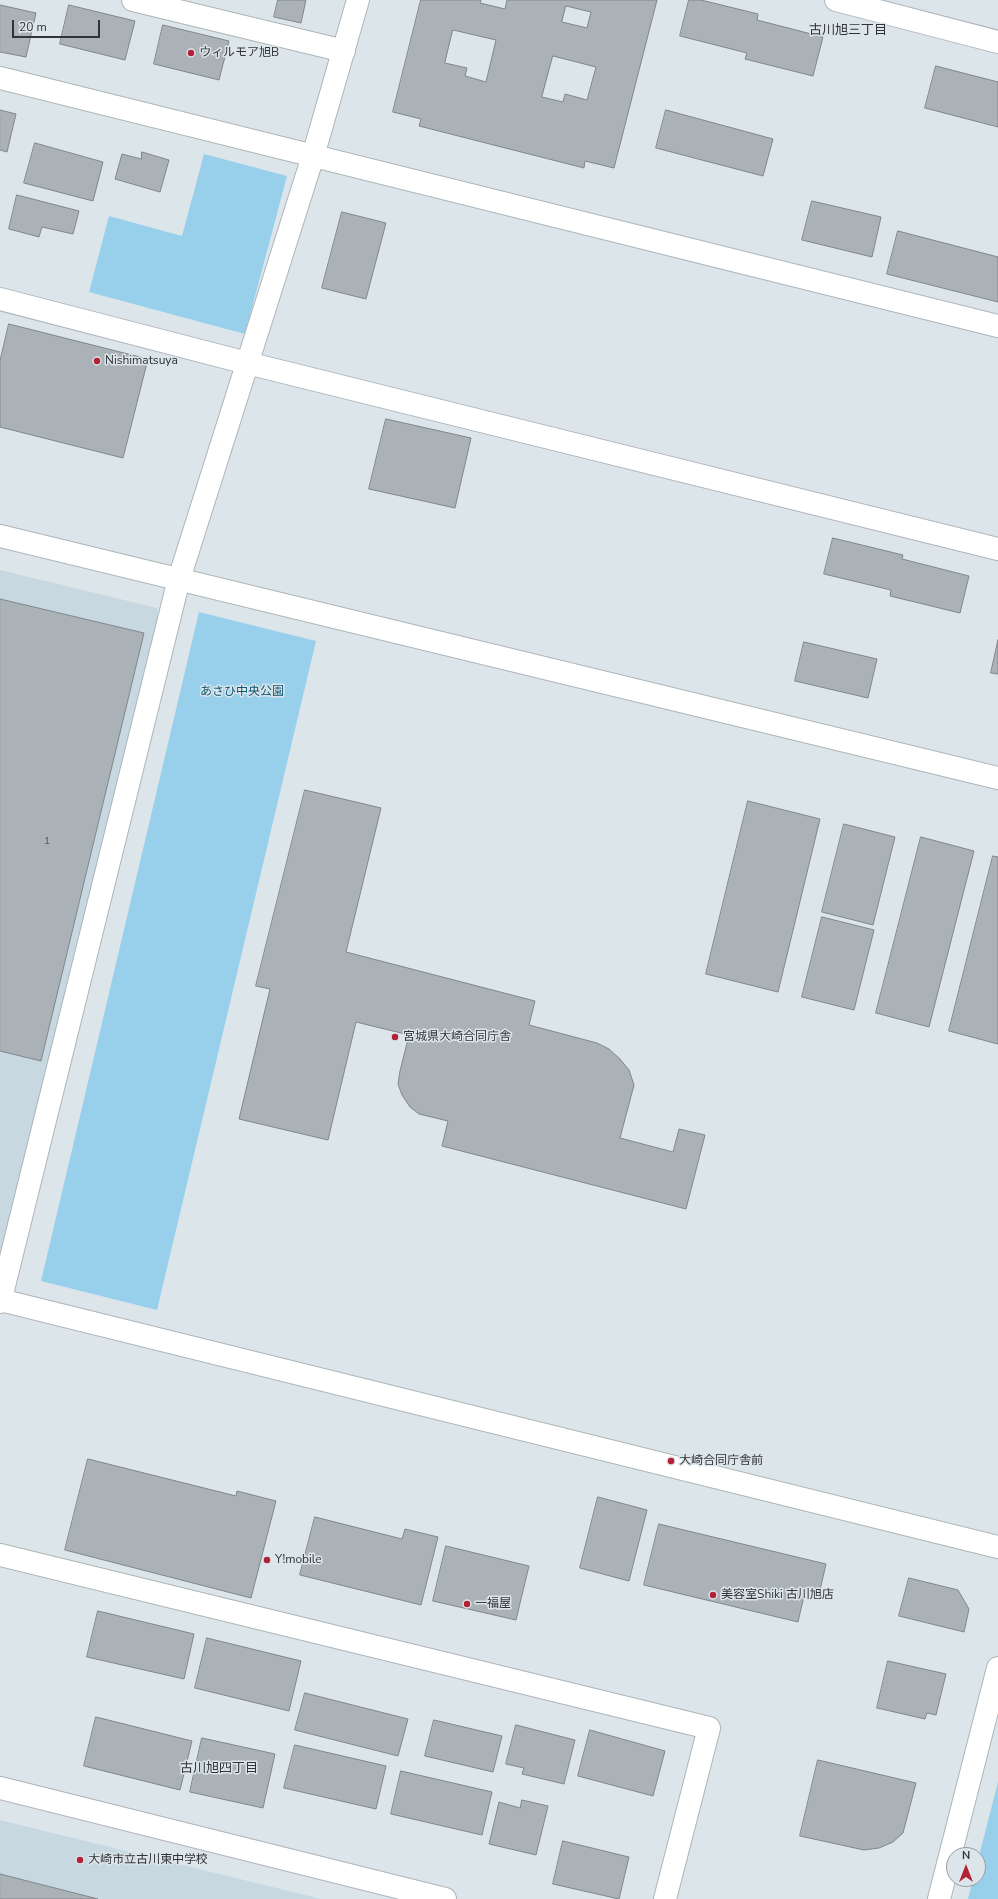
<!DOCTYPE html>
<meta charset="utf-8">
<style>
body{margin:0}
#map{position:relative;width:998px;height:1899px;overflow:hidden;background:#dce5ea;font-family:"Nunito Sans",sans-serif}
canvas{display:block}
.north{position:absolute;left:946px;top:1847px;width:40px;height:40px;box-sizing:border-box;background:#dce5ea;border:1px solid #979ea2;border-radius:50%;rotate:0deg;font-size:11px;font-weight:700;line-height:16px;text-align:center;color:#303435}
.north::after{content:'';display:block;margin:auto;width:14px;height:18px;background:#b32137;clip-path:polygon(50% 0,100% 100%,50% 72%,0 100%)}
.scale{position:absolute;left:12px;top:20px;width:88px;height:18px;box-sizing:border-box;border:2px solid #303435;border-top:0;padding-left:5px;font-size:12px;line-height:14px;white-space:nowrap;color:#303435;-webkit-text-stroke:3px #dce5ea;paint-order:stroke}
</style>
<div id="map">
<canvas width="998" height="1899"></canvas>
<div class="north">N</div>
<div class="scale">20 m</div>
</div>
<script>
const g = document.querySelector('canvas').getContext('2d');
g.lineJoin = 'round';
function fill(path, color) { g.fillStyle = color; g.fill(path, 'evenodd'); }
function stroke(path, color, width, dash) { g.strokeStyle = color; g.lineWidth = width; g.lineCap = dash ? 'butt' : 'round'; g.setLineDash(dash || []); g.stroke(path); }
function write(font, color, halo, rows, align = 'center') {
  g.font = font + ' "Nunito Sans","Noto Sans JP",sans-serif'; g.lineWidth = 3; g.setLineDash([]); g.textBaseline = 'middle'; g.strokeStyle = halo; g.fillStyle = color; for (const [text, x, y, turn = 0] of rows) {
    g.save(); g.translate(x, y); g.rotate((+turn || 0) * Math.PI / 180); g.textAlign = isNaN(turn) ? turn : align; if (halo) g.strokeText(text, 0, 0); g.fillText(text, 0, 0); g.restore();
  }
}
fill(new Path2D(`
 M0,570L157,608L158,616L2,1253L0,1255Z
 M0,1820L321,1899H0Z`), '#c8d8e1');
fill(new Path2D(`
 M204,154L287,176L245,334L89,292L109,216L182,236Z
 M199,612L316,641L157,1310L41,1281Z
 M998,1782V1899H968L973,1879H978V1860Z`), '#98d0ec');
const building = new Path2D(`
 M278,0H306L301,23L274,17Z
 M421,0H481L480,3L505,9L507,0H657L614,168L585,161L584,168L419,126L421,119L393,112ZM566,6L591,12L587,28L562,22ZM453,30L496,40L486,82L465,76L467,68L445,63ZM553,56L596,67L587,100L565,94L563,102L542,97Z
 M689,0H701L758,14L757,20L823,37L813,76L745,59L747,53L680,36Z
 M0,5L36,13L26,57L0,52Z
 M69,5L135,21L125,60L60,44Z
 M163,25L229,41L219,80L154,64Z
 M936,66L998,82V127L925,108Z
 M0,110L16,114L7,152L0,150Z
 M666,110L773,139L763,176L656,148Z
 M35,143L103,162L93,201L24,183Z
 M142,152L169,160L160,192L115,179L122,154L141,159Z
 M17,195L79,211L73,234L42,227L39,237L9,229Z
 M812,201L881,217L872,257L802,240Z
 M342,212L386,223L366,299L322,288Z
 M898,231L998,257V302L887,274Z
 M9,324L148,359L123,458L0,427V361Z
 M386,419L471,438L455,508L369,489Z
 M833,538L903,555L902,559L969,576L960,613L890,596L891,590L824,574Z
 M0,599L144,633L41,1061L0,1051Z
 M998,640V674L991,673Z
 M804,642L877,659L868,698L795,681Z
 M305,790L381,808L346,952L535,1001L529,1025L597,1043L609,1049L620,1059L629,1070L634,1085L620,1138L673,1152L679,1129L705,1135L686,1209L442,1146L448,1121L419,1114L410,1107L402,1095L398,1084L400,1071L409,1035L356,1022L328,1140L239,1119L270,989L256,986Z
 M748,801L820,819L778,992L706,974Z
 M844,824L895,837L873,925L822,912Z
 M921,837L974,851L929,1027L876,1013Z
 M993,856L998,857V1044L949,1031Z
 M822,917L874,930L854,1010L802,997Z
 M88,1459L236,1496L237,1491L276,1501L251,1598L65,1550Z
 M598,1497L647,1510L629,1581L580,1568Z
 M315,1517L402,1539L405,1529L438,1537L421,1605L300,1575Z
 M659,1524L826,1564L818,1599L804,1596L798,1622L644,1585Z
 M446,1546L529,1566L516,1620L433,1601Z
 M909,1578L958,1590L969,1609L964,1632L899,1616Z
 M98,1611L194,1634L184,1679L87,1657Z
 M207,1638L301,1661L289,1711L195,1688Z
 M888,1661L946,1674L936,1715L927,1713L925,1719L877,1708Z
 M305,1693L408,1719L398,1756L295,1730Z
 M96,1717L192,1741L180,1790L84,1766Z
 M434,1720L502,1736L493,1772L425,1756Z
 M516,1725L575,1740L564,1784L522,1774L524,1768L506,1764Z
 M590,1730L665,1751L653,1796L578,1776Z
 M202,1738L275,1754L263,1808L190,1792Z
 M295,1745L386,1766L376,1809L284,1788Z
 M818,1760L916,1783L903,1833L893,1842L879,1848L864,1850L800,1836Z
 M401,1771L492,1792L482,1835L391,1814Z
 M522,1800L548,1806L536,1855L489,1844L499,1802L520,1808Z
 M563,1841L629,1857L619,1899L553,1884Z
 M0,1874L98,1899H0Z`);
fill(building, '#aab2b7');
stroke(building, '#7f878b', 1);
const street = new Path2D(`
 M133,0L344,51
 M836,0L998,42
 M0,78L998,326
 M0,299L247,363L998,549
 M0,1302L179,579L313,156L358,0
 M0,1555L709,1728L665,1899`);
const secondary = new Path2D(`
 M0,536L998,778
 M0,1300L998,1547
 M0,1788L445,1899
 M939,1899L998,1668`);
stroke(street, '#acb5b9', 24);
stroke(secondary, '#acb5b9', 24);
stroke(street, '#fff', 22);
stroke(secondary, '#fff', 22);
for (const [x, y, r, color] of [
 [191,53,4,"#b32137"],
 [97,361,4,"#b32137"],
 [395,1037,4,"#b32137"],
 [671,1461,4,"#b32137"],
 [267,1560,4,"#b32137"],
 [713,1595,4,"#b32137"],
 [467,1604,4,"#b32137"],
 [80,1860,4,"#b32137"]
]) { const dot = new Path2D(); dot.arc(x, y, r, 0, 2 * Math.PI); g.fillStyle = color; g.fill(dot); stroke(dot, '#dce5ea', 1.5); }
write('10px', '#4e5456', null, [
 ["1",47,842]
]);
write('12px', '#303435', '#dce5ea', [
 ["ウィルモア旭B",199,53],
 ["Nishimatsuya",105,361],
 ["宮城県大崎合同庁舎",403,1037],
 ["大崎合同庁舎前",679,1461],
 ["Y!mobile",275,1560],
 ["美容室Shiki 古川旭店",721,1595],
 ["一福屋",475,1604],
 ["大崎市立古川東中学校",88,1860]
], 'left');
write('12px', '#0b5772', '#dce5ea', [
 ["あさひ中央公園",242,692]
]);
write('13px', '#303435', '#dce5ea', [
 ["古川旭三丁目",848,31],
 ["古川旭四丁目",219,1769]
]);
</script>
